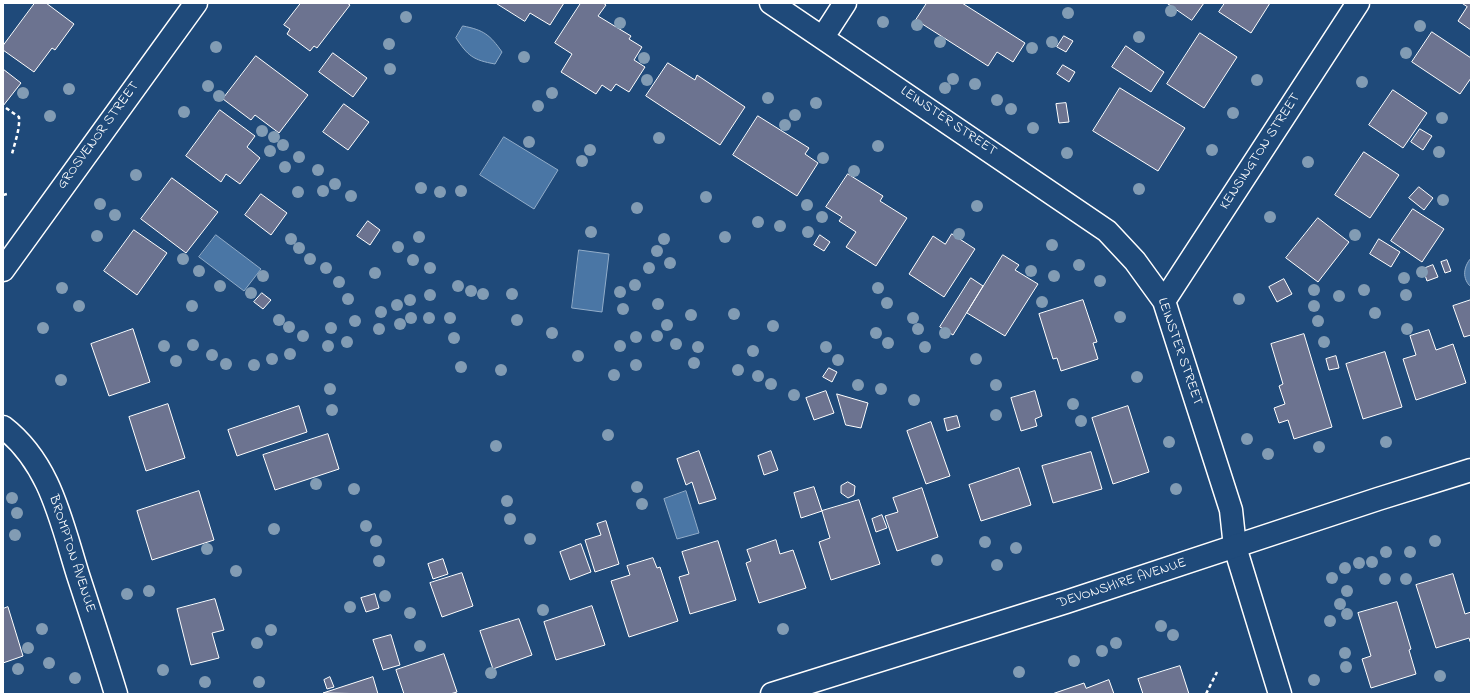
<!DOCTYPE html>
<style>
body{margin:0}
#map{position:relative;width:1474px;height:697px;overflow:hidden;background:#1f4a7a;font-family:"Indie Flower",sans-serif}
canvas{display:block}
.frame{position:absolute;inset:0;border:4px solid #fff;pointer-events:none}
</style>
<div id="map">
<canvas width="1474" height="697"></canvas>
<div class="frame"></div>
</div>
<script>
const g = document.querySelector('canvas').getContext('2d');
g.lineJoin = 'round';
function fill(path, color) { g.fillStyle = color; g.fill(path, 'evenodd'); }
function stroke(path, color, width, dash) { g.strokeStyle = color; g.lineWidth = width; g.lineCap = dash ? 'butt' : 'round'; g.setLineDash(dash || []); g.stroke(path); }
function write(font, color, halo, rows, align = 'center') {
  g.font = font + ' "Indie Flower",sans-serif'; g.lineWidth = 3; g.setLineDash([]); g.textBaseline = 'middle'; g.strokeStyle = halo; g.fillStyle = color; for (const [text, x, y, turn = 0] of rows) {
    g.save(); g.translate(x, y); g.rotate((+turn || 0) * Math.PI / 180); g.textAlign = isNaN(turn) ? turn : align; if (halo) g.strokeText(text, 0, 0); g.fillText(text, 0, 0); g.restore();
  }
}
const water = new Path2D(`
 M463,26C484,30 490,35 502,52L495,64C473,60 468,56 456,38Z
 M504,137L558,170L534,209L480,175Z
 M216,235L261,269L244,291L199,257Z
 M579,250L609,254L602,312L572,308Z
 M1471,258V287C1462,279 1463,267 1471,258Z
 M686,491L699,533L677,539L664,499Z`);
fill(water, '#4a76a5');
stroke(water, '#92adc9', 1);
const building = new Path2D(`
 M35,3H46L74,24L55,50L52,48L34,72L3,50V46Z
 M301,3H347L350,5L317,48L314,46L310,51L287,34L290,29L284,25Z
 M496,3H564L550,25L530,13L525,21Z
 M581,3H603L606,5L598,16L631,36L629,39L642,47L634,60L645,67L629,92L616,84L611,91L602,85L596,94L561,72L572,54L555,43Z
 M927,3H962L1025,43L1013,62L997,52L988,66L916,20Z
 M1167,3H1204L1192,20Z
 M1225,3H1270L1251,33L1219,12Z
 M1462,3H1471V30L1458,21L1467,7Z
 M1432,32L1471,58V78L1460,94L1412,62Z
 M1200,33L1237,57L1204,108L1167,84Z
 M1064,36L1073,41L1066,52L1057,47Z
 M1126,46L1164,72L1151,92L1112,67Z
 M333,53L367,78L353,97L319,72Z
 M256,56L308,95L279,133L255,115L251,120L223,99Z
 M668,63L695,80L697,75L745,107L720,145L646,96Z
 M1063,65L1075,72L1069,82L1057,74Z
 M3,69L21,83L3,106Z
 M1120,88L1185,128L1158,171L1093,131Z
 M1393,90L1427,113L1403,148L1369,125Z
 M1066,103L1069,122L1059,123L1056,104Z
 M344,104L369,122L348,150L323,132Z
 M220,110L255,136L247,147L260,158L240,184L226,174L221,182L186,156Z
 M758,116L809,148L805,154L818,163L797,196L733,155Z
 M1420,129L1432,136L1423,150L1411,142Z
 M1364,152L1399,175L1370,218L1335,195Z
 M848,174L883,196L880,201L907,218L876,266L846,247L856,232L839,221L842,217L826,207Z
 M172,178L218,212L186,253L141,219Z
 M1419,187L1433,198L1424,210L1409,198Z
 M261,194L287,213L271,235L245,215Z
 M1413,209L1444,229L1422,262L1391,241Z
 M1318,218L1349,242L1318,282L1286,258Z
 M368,221L380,230L370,245L357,236Z
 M134,230L167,253L137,295L104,271Z
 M952,234L975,249L944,297L909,274L933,236L945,244Z
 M820,235L830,242L824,251L814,245Z
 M1379,239L1400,252L1391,267L1370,254Z
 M1003,255L1019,265L1015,270L1038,284L1005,336L967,313Z
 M1447,260L1451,271L1445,273L1441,262Z
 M1433,265L1438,277L1427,281L1423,269Z
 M971,278L983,286L953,335L940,327Z
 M1284,279L1292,294L1277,302L1269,287Z
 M262,293L271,300L263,309L254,302Z
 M1083,300L1097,342L1093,343L1098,359L1061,371L1057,358L1053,359L1039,314Z
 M1471,300V335L1464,337L1453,306Z
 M133,329L150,382L109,396L91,344Z
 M1429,330L1436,350L1453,344L1466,383L1416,400L1403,359L1416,355L1410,336Z
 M1304,334L1332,427L1294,439L1288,420L1279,423L1274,408L1285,404L1279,386L1283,384L1271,344Z
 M1385,352L1402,407L1363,419L1346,364Z
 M1336,356L1339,368L1329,370L1326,359Z
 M829,368L837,372L832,382L823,377Z
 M826,391L834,413L814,420L806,398Z
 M1035,391L1042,416L1035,419L1037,426L1021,431L1011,398Z
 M837,394L868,403L861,428L846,425Z
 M168,404L185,458L146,471L129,417Z
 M299,406L307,432L237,456L228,430Z
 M1128,406L1149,472L1113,484L1092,418Z
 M957,416L960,427L947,431L944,419Z
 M931,422L950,476L926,484L907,431Z
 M328,434L339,469L275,490L263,455Z
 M699,451L716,499L699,504L692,482L686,485L677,459Z
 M771,451L778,470L764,475L758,456Z
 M1091,452L1102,489L1053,503L1042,466Z
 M1019,468L1031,505L981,521L969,485Z
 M848,482L855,486L854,495L848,498L841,493V486Z
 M814,487L822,511L801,518L794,493Z
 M922,488L938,537L897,551L885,516L898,512L893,498Z
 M199,491L214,540L152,560L137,511Z
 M859,500L880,564L831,580L819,542L830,538L822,511Z
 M882,515L887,528L876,532L872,519Z
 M606,521L619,564L595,572L585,540L601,535L597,524Z
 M776,540L780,554L793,550L806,588L759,603L746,563L751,561L747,550Z
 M718,541L736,600L690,614L679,577L689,574L682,552Z
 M581,544L591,572L570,580L560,552Z
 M653,558L657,568L660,567L678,621L629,637L611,581L630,575L627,566Z
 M443,559L448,574L433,579L428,564Z
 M462,573L473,606L442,617L430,583Z
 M1453,574L1465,614L1471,612V644L1469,638L1436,648L1416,585Z
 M375,594L379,608L366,612L361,598Z
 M215,599L224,630L212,633L219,658L191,665L177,609Z
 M1397,602L1411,649L1409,650L1416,674L1371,688L1362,659L1371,656L1358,613Z
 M592,606L605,645L556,660L544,622Z
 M8,607L23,656L3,663V609Z
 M519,619L532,655L493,669L480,631Z
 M391,635L400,665L383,670L373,640Z
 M444,654L457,692L450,694H404L396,670Z
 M1180,666L1189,694H1143L1138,679Z
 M330,677L334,687L327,689L324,680Z
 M373,677L378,694L323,693L369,678Z
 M1109,680L1114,694H1052L1084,683L1086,688Z`);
fill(building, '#6c7390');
stroke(building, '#fff', 1);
const minor = new Path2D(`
 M771,3L1107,231L1135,261L1164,301L1231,510L1235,547L1280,694
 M823,37L845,3
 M3,270L196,3
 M1164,301L1358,3
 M3,427C50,463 61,521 78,575C91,615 104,654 116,694`);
const secondary = new Path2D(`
 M772,694L1066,602L1378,499L1471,470`);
stroke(minor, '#fff', 25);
stroke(secondary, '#fff', 25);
stroke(new Path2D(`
 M6,108L19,117C20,129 15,142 12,154
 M3,195L7,194
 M1206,694L1217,672`), '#fff', 2.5, [4, 3]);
stroke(minor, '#1f4a7a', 22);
stroke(secondary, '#1f4a7a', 22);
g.fillStyle = '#829cb4';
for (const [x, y] of [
 [1171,11],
 [1068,13],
 [406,17],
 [883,22],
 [620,23],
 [917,25],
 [1420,26],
 [1139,37],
 [940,42],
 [1052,42],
 [389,44],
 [216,47],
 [1032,48],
 [1406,53],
 [524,57],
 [644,58],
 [390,69],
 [953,79],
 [647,80],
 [1257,80],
 [1362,82],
 [975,84],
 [208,86],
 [945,88],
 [69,89],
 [23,93],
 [552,93],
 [219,96],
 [768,98],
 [997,100],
 [816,103],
 [538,106],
 [1011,109],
 [184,112],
 [1233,113],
 [795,115],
 [50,116],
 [1442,118],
 [785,125],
 [1033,128],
 [262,131],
 [274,137],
 [659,138],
 [529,142],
 [283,145],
 [878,146],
 [590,150],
 [1212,150],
 [270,151],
 [1439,152],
 [1067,153],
 [299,157],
 [823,158],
 [582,161],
 [1308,162],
 [285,167],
 [318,170],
 [854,171],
 [136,175],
 [335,184],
 [421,188],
 [1139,189],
 [323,191],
 [461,191],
 [298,192],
 [440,192],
 [351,196],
 [706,197],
 [1443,200],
 [100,204],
 [807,205],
 [977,206],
 [637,208],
 [115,215],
 [822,217],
 [1270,217],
 [758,222],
 [780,226],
 [591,232],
 [808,232],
 [959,234],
 [1355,235],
 [97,236],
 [419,237],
 [725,237],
 [291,239],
 [664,239],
 [1052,245],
 [398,247],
 [299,248],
 [657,251],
 [183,259],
 [310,259],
 [413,260],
 [670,263],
 [1079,265],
 [326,268],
 [430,268],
 [649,268],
 [199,271],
 [1031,271],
 [1422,272],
 [375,273],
 [263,276],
 [1054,276],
 [1404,278],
 [1100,281],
 [339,282],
 [635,285],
 [220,286],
 [458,286],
 [62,288],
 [878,288],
 [1314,290],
 [1364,290],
 [471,291],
 [620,292],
 [251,293],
 [483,294],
 [512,294],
 [430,295],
 [1406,295],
 [1339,296],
 [348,299],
 [1239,299],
 [410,300],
 [1042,302],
 [887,303],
 [658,304],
 [397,305],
 [79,306],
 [192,306],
 [1314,306],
 [623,309],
 [381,312],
 [1375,313],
 [734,314],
 [691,315],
 [1120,317],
 [411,318],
 [429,318],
 [450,318],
 [913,318],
 [279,320],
 [517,320],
 [355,321],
 [1318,321],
 [400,324],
 [667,325],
 [773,326],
 [289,327],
 [43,328],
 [331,328],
 [379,329],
 [918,329],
 [1407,329],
 [552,333],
 [876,333],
 [945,333],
 [303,336],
 [657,336],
 [636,337],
 [454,338],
 [347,342],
 [1324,342],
 [888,343],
 [676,344],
 [193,345],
 [164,346],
 [328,346],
 [620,346],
 [698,347],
 [826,347],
 [925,347],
 [753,351],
 [290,354],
 [212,355],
 [578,356],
 [272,359],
 [976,359],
 [838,360],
 [176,361],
 [694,363],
 [226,364],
 [254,365],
 [636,365],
 [461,367],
 [501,370],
 [738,370],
 [614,375],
 [758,376],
 [1137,377],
 [61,380],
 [771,384],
 [858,385],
 [996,385],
 [330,389],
 [881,389],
 [794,395],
 [914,400],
 [1073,404],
 [332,410],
 [996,415],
 [1081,421],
 [608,435],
 [1247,439],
 [1169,442],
 [1386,442],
 [496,446],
 [1319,447],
 [1268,454],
 [316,484],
 [637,487],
 [354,489],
 [1176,489],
 [12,498],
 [507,501],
 [642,504],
 [17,513],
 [510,519],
 [366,526],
 [274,529],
 [15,535],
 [530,539],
 [376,541],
 [1435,541],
 [985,542],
 [1016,548],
 [207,549],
 [1386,552],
 [1410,552],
 [937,560],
 [379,561],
 [1372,562],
 [1359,563],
 [997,565],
 [1345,568],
 [236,571],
 [1332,578],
 [1385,579],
 [1406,579],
 [149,591],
 [1347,591],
 [127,594],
 [385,596],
 [1340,604],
 [350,607],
 [543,610],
 [410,613],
 [1347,614],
 [1330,621],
 [1161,626],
 [42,629],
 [783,629],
 [271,630],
 [1173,635],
 [257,643],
 [1116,643],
 [420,646],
 [28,648],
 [1102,651],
 [1345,653],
 [1074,661],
 [49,663],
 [1346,667],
 [18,669],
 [163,670],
 [1019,672],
 [491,673],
 [1440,676],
 [75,678],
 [1314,680],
 [205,682],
 [259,682]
]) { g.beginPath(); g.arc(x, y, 6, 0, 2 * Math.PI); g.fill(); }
write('14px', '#fff', '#1f4a7a', [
 ["LEINSTER STREET",948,122,34],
 ["GROSVENOR STREET",99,136,-54],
 ["KENSINGTON STREET",1261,152,-57],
 ["LEINSTER STREET",1179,352,71],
 ["BROMPTON AVENUE",71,554,72],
 ["DEVONSHIRE AVENUE",1122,584,-18]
]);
</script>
